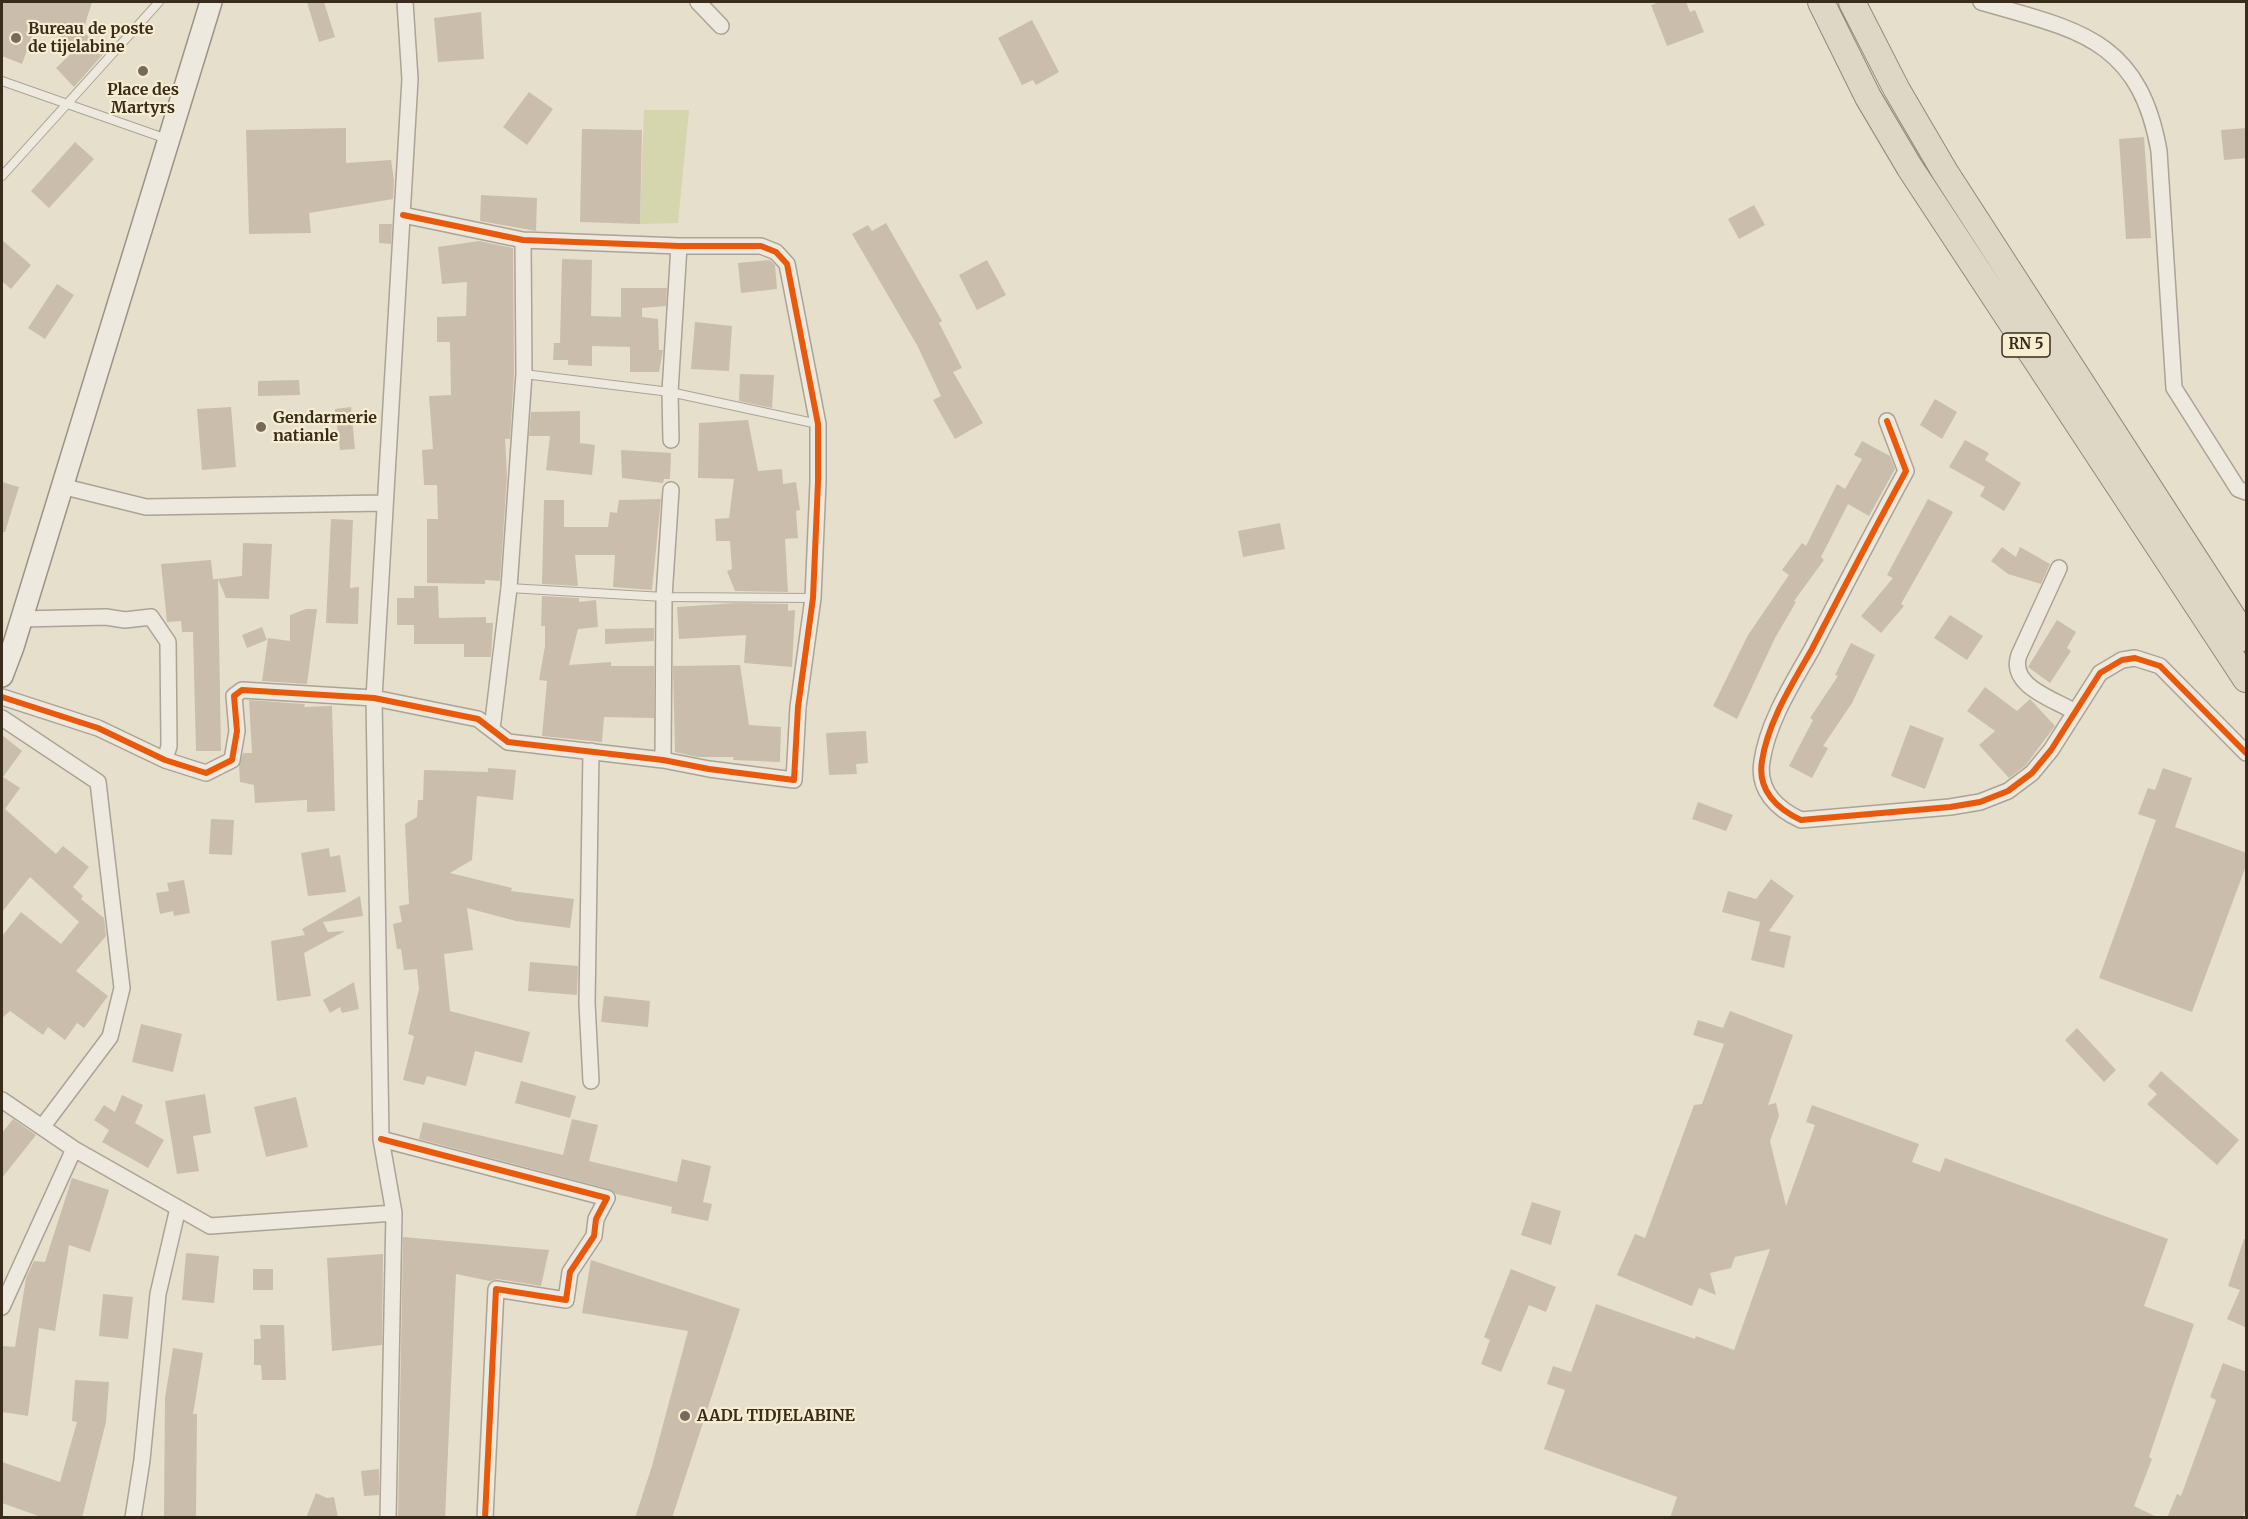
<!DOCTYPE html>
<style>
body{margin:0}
#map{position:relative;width:2248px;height:1519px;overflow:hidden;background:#e6dfcc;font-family:Merriweather,serif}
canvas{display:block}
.frame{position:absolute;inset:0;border:3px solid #3a2c1d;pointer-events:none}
</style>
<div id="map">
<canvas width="2248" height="1519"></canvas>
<div class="frame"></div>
</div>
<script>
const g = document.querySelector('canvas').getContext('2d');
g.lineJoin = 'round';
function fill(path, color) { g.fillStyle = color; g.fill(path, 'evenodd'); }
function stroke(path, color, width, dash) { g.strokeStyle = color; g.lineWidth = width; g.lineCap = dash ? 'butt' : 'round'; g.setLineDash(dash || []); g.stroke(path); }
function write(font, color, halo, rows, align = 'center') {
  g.font = font + ' Merriweather,serif'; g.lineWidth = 4.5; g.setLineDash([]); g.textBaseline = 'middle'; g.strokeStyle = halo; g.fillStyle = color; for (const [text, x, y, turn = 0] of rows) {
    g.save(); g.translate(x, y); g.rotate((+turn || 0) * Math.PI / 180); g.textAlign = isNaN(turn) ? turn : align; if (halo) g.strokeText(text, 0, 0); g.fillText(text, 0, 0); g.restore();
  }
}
fill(new Path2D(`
 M644,110H689L678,223L640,224Z`), '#d5d6ad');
fill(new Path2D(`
 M2,2H92L83,31L104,53L74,87L56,68L78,47L37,23L22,64L2,56Z
 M307,2H324L335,37L319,42Z
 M1660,2H1686L1690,12L1695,10L1704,32L1667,46L1651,5Z
 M481,12L484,59L438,62L434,18Z
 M1032,20L1059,72L1036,85L1033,80L1022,85L998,38Z
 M529,92L553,109L527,145L503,127Z
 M346,128V163L391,160L394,180L393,199L309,213L311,233L249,234L246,130Z
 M2247,128V158L2224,160L2221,130Z
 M582,129L642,130L640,224L580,222Z
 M2144,137L2151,238L2126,239L2119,139Z
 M75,142L94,159L49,208L31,191Z
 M481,195L537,198L536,231L480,221Z
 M1754,205L1765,225L1739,239L1728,219Z
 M886,223L942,321L939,323L962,368L953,372L983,423L955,439L933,400L941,396L917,345L852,234L868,225L872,231Z
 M379,224H392L391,244L379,243Z
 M2,240L31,265L11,289L2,281Z
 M479,241L513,248L514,374L510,439H505L507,476L500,581L485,580V584L427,583V519H438L437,485H424L422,450L433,449L429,396L451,395L450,342H437V317L466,316L467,282L442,284L438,247Z
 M562,259L592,260L591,316L621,317V288H667L666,306L642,308V317L658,319L659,350H663L659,372H630V347L592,346V366L568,365V360H553L554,343H560Z
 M770,260L775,265L777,289L741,293L738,263Z
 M987,260L1006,295L977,310L959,275Z
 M57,284L74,295L45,339L28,328Z
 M695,322L732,326L729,371L691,369Z
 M740,374L774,375L772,408L739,401Z
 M299,380L300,395L258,396V381Z
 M1935,399L1957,412L1942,439L1920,425Z
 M231,407L236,467L202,470L197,409Z
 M351,407L355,449L340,450L335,409Z
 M580,411V443L595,445L592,475L546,470L550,436H529L531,412Z
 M748,420L758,471L782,469L783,484L796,482L800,510L796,511L798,538L785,539L788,592L735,591L727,571L732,569L730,541H716L715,519L729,518L734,479L698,478L699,423Z
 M1965,440L1989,453L1985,460L2021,483L2004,511L1980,496L1985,487L1949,467Z
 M1862,441L1890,456L1895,469L1869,516L1848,504L1821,557L1824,560L1794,601L1796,602L1775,638L1737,719L1713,706L1748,635L1789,575L1782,570L1802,543L1806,546L1837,484L1845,489L1862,459L1854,455Z
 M621,450L671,453L670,479H664L663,483L622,478Z
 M2,482L19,487L5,532H2Z
 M661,499L652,590L613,587L615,555H575L578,586L542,584L544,500H564V527H608L610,512L617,513L619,500Z
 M1928,499L1953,512L1901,604L1904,606L1881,633L1861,616L1893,578L1887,575Z
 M331,519L353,520L350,588L359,587L358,624L326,623Z
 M1280,523L1285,549L1243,557L1238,531Z
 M243,543L272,544L269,599L226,598L218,579L242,576Z
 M2002,547L2016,557L2020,547L2050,564L2041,584L2008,574L1991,561Z
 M211,560L213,579H218L221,751H196L193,632H182L181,621L167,622L161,564Z
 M414,586H438L439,618L486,617V623H493L491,657H464V644H414V625H397V598H414Z
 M542,596L579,598V602L596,600L598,627L578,629L569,665L611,662V666H654V718L604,717L602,742L542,736L547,681L539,680L545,646V626H541Z
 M736,603L788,604V611L795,610L792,667L744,663L746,635L679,639L677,607Z
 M306,609H317L307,684L262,681L268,638L290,641V615Z
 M1950,615L1983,636L1967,660L1934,638Z
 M2057,620L2076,632L2067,648L2071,651L2050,683L2028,667Z
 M262,627L267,640L247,648L242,635Z
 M654,628V641L605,644V629Z
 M1851,643L1875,655L1852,703L1823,746L1828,748L1812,778L1789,766L1813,720L1810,718L1838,676L1835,675Z
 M740,665L749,725L781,727L780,762L733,760L734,757H697L675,752L673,666Z
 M1985,687L2017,711L2030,699L2055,726L2025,766L2009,778L1979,745L1995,731L1967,711Z
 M249,700L305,704L304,707L332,706L335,811L307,812V800L255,803L254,785L240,782L239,766L243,753H252Z
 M1910,725L1944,738L1925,789L1891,776Z
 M866,731L868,763L856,764L857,774L829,775L826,733Z
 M2,735L22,751L3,777L20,788L5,809L56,854L63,846L89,867L73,887L83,896L81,899L104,918L106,936L76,971L108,996L84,1028L77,1023L65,1040L48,1027L43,1035L10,1011L2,1018V936L21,912L61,944L79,922L30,877L2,912Z
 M488,768L516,770L513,800L477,796L472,860L450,873L512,888L511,891L574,899L570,928L516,921L467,908L473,950L444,954L450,1011L530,1032L522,1063L475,1051L466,1086L427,1076L424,1085L403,1080L414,1036L408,1034L419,989L417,969L404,970L401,949H397L393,924L402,922L399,906L409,904L405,824L417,817L418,800H423L424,770L488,772Z
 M2163,768L2192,778L2175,827L2247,853V863L2192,1012L2099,978L2156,820L2138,814L2148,788L2155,790Z
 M1698,802L1733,815L1726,831L1692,819Z
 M211,819L234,820L232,855L209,854Z
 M329,848L330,857L340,855L346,892L308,896L301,853Z
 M1771,879L1794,896L1769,931L1791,936L1784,968L1751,960L1760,922L1722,912L1728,891L1756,899Z
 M184,880L190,913L174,916L173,911L160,914L156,893L169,891L167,883Z
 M360,896L363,916L323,922L328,932L345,931L304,953L311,996L277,1001L271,941L305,935L302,929Z
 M530,962L578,966L577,995L528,991Z
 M354,982L359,1009L342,1013L340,1007L330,1013L323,1000Z
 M604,996L650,1001L648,1027L601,1022Z
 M1730,1011L1793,1035L1768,1105L1776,1103L1779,1116L1770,1141L1786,1206L1815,1125L1806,1122L1812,1105L1919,1144L1912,1162L1940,1172L1945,1158L2168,1239L2144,1306L2194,1324L2149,1457L2152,1459L2134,1506L2159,1518H1670L1677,1497L1544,1449L1565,1390L1547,1384L1553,1366L1571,1372L1596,1304L1695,1339L1696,1336L1734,1350L1770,1249L1735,1257L1731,1268L1710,1273L1716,1295L1699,1288L1692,1306L1617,1275L1635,1234L1645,1238L1694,1105L1702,1104L1724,1044L1693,1035L1698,1020L1723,1028Z
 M141,1024L182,1034L173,1072L132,1062Z
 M2077,1028L2116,1070L2104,1082L2065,1040Z
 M2161,1071L2239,1140L2217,1165L2147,1104L2157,1094L2148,1086Z
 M521,1081L576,1096L570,1118L515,1103Z
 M205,1094L211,1133L193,1136L199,1171L177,1174L165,1101Z
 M122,1095L143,1105L135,1123L164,1140L148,1168L102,1142L109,1130L94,1120L104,1105L115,1112Z
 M296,1097L308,1147L266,1157L254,1107Z
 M13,1119L36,1135L2,1178V1133Z
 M572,1119L598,1125L589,1161L677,1182L682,1159L711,1166L703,1202L712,1204L708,1221L671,1213L672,1207L616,1194L609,1189L419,1139L423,1122L563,1155Z
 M72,1178L109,1190L90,1252L69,1245L55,1331L39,1328L28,1416L2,1412V1346L15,1347L26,1278L34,1261L45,1262Z
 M1532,1202L1561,1211L1551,1245L1521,1235Z
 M403,1237L549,1250L541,1286L498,1279L490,1281L456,1274L445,1518H398Z
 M2244,1239H2247V1328L2227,1319L2240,1290L2228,1286Z
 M186,1253L219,1256L214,1303L182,1300Z
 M383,1254L382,1345L332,1351L327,1258Z
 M591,1260L740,1309L672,1518H635L652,1466L688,1331L582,1313Z
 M253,1269H273V1290H253Z
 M1511,1269L1556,1287L1546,1312L1529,1305L1501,1372L1481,1364L1490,1340L1484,1337Z
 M103,1294L133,1297L128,1339L99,1336Z
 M260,1325H284L286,1380H262L261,1365H254V1339H261Z
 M173,1348L203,1353L193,1414H197L196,1518H164L165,1398Z
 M2223,1363L2247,1372V1506L2242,1518H2167L2177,1494L2181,1496L2216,1400L2210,1397Z
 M75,1380L109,1382L106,1422L82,1518H44L2,1503V1462L60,1482L77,1422L72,1421Z
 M379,1469V1495L364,1496L361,1471Z
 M316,1493L327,1498L334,1497L338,1518H306Z`), '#cabdac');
const service = new Path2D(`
 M2,81L167,139
 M2,176L159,2
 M524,374L670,392L818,424
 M509,588L664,597L813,598`);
const minor = new Path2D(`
 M698,2L721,26
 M1981,2C2077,30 2139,38 2159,151L2174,388L2238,489L2246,492
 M1887,421L1906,471C1874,530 1843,589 1812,649C1793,683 1768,721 1762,761C1757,790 1777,809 1801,820L1950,807L1980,802L2008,791L2032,773L2051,750L2100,673L2122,660L2135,658L2160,666L2246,753
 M671,440L670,392L679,246
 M61,486L146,507L384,503
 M2059,568L2019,655C2008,686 2054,699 2075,712
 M21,619L106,617L125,620L151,617L168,642L169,746L165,760
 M2,697L98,728L165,760L206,773L232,760L237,731L234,696L242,690L374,698L478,719L508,742L663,760L709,769L794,780L798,707L813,598L818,482V424L787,264L776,252L761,246H679L523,240L403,215
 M2,718L98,782L122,988L110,1037L43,1126
 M492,729L509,588L524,374L523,240
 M591,751L587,1003L591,1081
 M663,760L664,597L671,490
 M2,1100L74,1149L210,1226L394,1213
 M381,1139L607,1198L596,1219L594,1236L570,1272L566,1300L496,1289L485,1518
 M2,1307L74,1149
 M133,1518L142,1460L158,1294L178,1208
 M388,1518L394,1213L381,1139L374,698L410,79L405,2`);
const secondary = new Path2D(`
 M2,676L13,647L211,2`);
const trunk = new Path2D(`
 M1821,2L1868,97L1910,168L2246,679
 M1852,2L1897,90L1945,172L2246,638`);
stroke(service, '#aba395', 10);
stroke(minor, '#aba395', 18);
stroke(secondary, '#9b9385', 24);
stroke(trunk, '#90897c', 28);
stroke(service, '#eee9de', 8);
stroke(minor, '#eee9de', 15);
stroke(secondary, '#eee9de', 21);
stroke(trunk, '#dfd7c6', 26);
stroke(new Path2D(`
 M1887,421L1906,471C1874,530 1843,589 1812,649C1793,683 1768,721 1762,761C1757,790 1777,809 1801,820L1950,807L1980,802L2008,791L2032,773L2051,750L2100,673L2122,660L2135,658L2160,666L2246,753
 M2,697L98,728L165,760L206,773L232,760L237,731L234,696L242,690L374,698L478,719L508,742L663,760L709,769L794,780L798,707L813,598L818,482V424L787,264L776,252L761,246H679L523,240L403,215
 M381,1139L607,1198L596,1219L594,1236L570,1272L566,1300L496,1289L485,1518`), '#e8590c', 6);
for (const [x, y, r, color] of [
 [16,38,6,"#766b5a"],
 [143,71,6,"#766b5a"],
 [261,427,6,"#766b5a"],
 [685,1416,6,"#766b5a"]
]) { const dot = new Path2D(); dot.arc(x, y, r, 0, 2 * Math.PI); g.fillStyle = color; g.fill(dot); stroke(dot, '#f7edd1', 2); }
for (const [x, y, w] of [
 [2026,345,48]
]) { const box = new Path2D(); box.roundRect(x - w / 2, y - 12, w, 24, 4.5); g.fillStyle = '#f7edd1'; g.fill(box); stroke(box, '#3a2c1d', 1.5); }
write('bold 15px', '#3a2c1d', null, [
 ["RN 5",2026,345]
]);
write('bold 16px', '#3a2c1d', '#f7edd1', [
 ["Bureau de poste",28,29],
 ["de tijelabine",28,47],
 ["Place des",143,90,"center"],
 ["Martyrs",143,108,"center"],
 ["Gendarmerie",273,418],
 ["natianle",273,436],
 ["AADL TIDJELABINE",697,1416]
], 'left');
</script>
